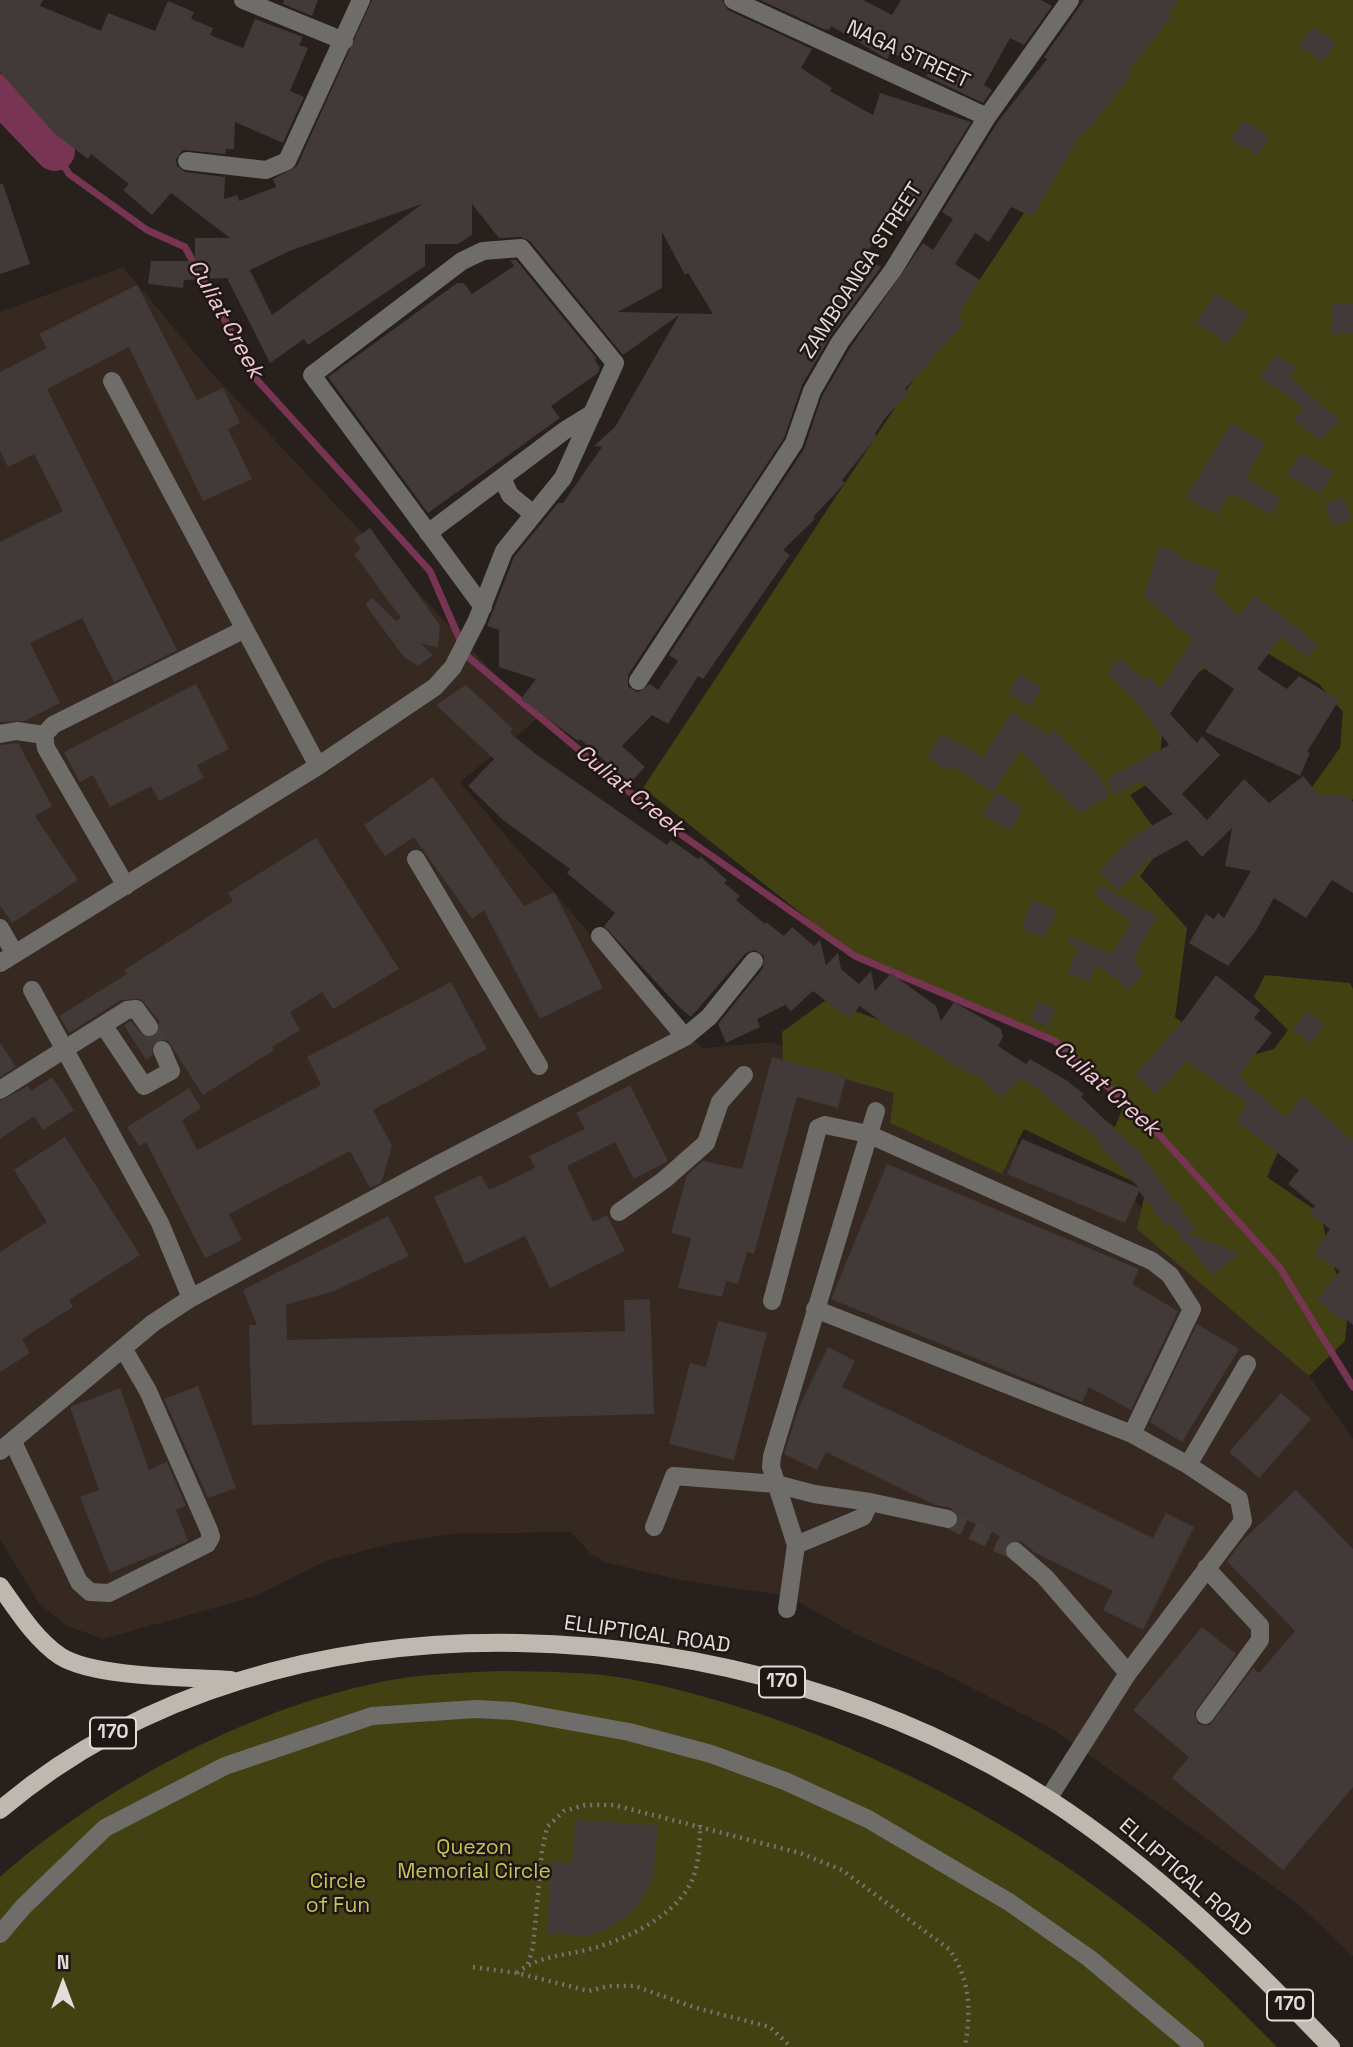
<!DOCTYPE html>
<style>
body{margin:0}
#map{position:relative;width:1353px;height:2047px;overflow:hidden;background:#27201c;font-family:"Space Grotesk",sans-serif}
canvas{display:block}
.north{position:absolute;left:28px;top:1949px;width:70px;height:70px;-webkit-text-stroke:5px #1e1713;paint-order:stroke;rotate:0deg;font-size:19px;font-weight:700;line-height:28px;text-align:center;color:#e2dddb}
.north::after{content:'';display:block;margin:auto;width:24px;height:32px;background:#e2dddb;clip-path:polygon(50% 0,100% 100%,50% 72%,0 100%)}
</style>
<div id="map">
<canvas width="1353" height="2047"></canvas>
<div class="north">N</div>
</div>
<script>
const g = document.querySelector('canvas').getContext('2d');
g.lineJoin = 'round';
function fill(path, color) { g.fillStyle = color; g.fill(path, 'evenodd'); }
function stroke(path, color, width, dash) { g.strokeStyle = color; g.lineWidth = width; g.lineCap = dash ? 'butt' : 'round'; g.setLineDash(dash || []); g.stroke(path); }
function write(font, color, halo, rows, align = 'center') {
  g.font = font + ' "Space Grotesk",sans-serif'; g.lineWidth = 5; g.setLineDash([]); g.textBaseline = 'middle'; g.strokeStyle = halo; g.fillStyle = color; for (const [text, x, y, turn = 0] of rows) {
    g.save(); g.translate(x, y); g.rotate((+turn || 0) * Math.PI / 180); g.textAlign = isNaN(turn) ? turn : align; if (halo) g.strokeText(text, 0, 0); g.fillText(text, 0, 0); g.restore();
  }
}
fill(new Path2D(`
 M123,267L207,368L537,719L460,782L646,1000L703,1048L772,1042L1121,1187L1309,1376L1353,1439V1956L1298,1904L1054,1730L935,1669L859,1636L788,1596L680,1580L604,1562L590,1553L571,1532L450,1534L394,1543L328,1560L253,1597L103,1639L65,1625L38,1602L0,1539V312Z`), '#362922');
fill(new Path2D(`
 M1165,0H1353V799L1348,805L1295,811L1340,748L1343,712L1319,684L1247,641L1198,673L1164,714L1158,778L1130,795L1165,843L1140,876L1187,928L1175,1017L1208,1042L1207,1068L1274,1049L1288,1030L1254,997L1265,975L1350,983L1353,989V1155L1287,1131L1267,1177L1321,1214L1330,1258L1349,1302L1345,1341L1309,1376L1137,1229L1146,1188L1024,1129L1002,1174L890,1123L894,1093L783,1061L782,1032L826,1000L1050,1084L1115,1127L1125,1102L1055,1041L855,956L643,788Z
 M499,1671C543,1672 587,1671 630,1679C827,1718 1031,1824 1182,1955C1215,1984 1246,2016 1277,2047H0V1877C101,1788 244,1711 376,1683C417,1674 457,1673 499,1671Z`), '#424112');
stroke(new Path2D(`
 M55,151L69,174L147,230L185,247L258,381L430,571L467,656L676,831L855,956L1055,1041L1144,1118L1280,1268L1353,1387`), '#773553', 7);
stroke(new Path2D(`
 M0,94L55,151`), '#773553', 40);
fill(new Path2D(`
 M0,0H43L40,6L101,31L108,13L155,31L168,1L194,12L191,19L213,28L210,35L243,48L255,19L303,37L299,45L308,48L290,91L304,97L283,143L235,122L234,149H226L225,154L183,150L176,159L177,166L185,172L225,177L224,199L237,195L239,201L276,187L273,179L297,166L372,0H722L728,10L812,49L801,68L832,88L830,91L873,115L880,93L971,122L913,216L908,222L894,210L864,257L881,267L831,335L802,385L784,438L628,675V687L638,692L650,684L658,690L678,661L669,655L804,449L822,396L850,348L923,243L933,250L953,219L942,212L997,123L1047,59L1044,57L1084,0H1179L1168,14L1171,16L1161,30L1128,71L1132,74L1084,135L1081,133L1032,217L1011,207L989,242L975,233L955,264L980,280L957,317L964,323L905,389L909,392L885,418L875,434L877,436L842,480L845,483L813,517L815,519L783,550L790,555L703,679L698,676L668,724L652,715L622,746L645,767L630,783L580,739L578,741L521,699L536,679L499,667V630L487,626L514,557L558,503H563L602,447L594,446L615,427L679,315L623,355L530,241L521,237L499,238L472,204V235L458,244H425V266L308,345L304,339L270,363L227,278L184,280L183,288L148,284L151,261H195V238H230L171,193L152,215L123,190L129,184L91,154L88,159L54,133L0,72ZM422,204L272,315L250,270L292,250ZM662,232L685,275L688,273L713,314L618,312L662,288Z
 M284,0H318L312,16L283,4Z
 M760,0H863L892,15L901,0H1041L1052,6L1024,45L1010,38L984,85L992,90L983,103L926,76L929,72L891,52L887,59L831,26L829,30L823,29Z
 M1313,26L1336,43L1322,62L1299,45Z
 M1243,120L1269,137L1257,156L1231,139Z
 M0,184H3L30,264L0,274Z
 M510,260H516L597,359H594L600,368L598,373L551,406L560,418L428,513L328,377L457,283H464L472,294L514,266Z
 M137,285L197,400L223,388L240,423L228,429L252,479L203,501L129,347L47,389L177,650L114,682L82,618L30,643L60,703L25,721L0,722V542L63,511L34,454L8,467L0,451V372L47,348L39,334Z
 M1216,293L1248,314L1228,344L1196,322Z
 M1332,304H1353V334H1332Z
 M1276,354L1297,368L1290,377L1339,420L1320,441L1294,419L1304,407L1260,377Z
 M1231,423L1265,443L1245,478L1280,498L1271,515L1237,495L1236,497L1229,494L1217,515L1186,497Z
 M1300,453L1334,472L1321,494L1287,475Z
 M1343,497L1352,519L1333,526L1325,504Z
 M370,528L440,625L438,648L420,643L433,655L418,666L403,656L365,604L372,598L396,621L401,618L354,554L361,549L354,539Z
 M1159,547L1182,554L1180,558L1219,571L1213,591L1239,616L1255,595L1318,645L1308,658L1281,637L1257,669L1287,689L1299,676L1339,700L1307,752L1310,753L1300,776L1205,732L1234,689L1202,667L1170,714L1197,743L1202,736L1220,755L1182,794L1207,820L1244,779L1269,803L1303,776L1319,795H1344L1353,802V893L1332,880L1306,918L1274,898L1255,932L1228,966L1189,943L1206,914L1214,919L1218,913L1224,918L1251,871L1225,866L1232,828L1202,857L1187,840L1147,862L1118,890L1099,871L1138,833L1173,814L1141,781L1115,795L1106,779L1169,745L1128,692L1107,673L1120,658L1146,681L1151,677L1160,689L1193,640L1144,596Z
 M1020,674L1042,688L1030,707L1008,693Z
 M196,684L229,749L197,765L204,778L159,801L151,786L110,807L93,775L80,782L64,752Z
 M466,685L513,729L510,733L537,755L667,845L671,840L698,859L701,857L727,880L724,883L740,896L736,900L765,924L766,922L784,936L792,927L814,946L820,940L826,965L838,953L841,969L859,984L871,971L875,991L891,973L936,1006L941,1021L954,1002L1001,1029L1003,1037L998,1046L1026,1064L1030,1059L1066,1080L1084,1094L1081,1097L1141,1154L1175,1202L1183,1206L1180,1208L1195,1228L1188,1234L1239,1253L1213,1275L1169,1223L1166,1226L1139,1191L1125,1223L1007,1174L1022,1139L1139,1188L1097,1143L1099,1140L1036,1088L1021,1078L1001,1098L975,1073L973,1076L900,1031L898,1034L860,1006L849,1019L813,991L791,1011L785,1005L757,1019L760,1027L726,1043L718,1024L763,968L764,956L755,950L746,953L691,1017L679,1007L604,926L615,913L567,873L570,869L503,820L468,786L494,759L436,705Z
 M1012,712L1048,735L1054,730L1098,774L1110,796L1079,813L1020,751L993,792L951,765L948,771L927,757L942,734L983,757Z
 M18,743L52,806L35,816L78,880L12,923L0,905V745Z
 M433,777L524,906L554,892L603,988L540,1019L484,910L472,919L414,837L385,856L364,825Z
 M997,792L1023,808L1010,830L982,815Z
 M316,838L399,969L333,1009L322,992L290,1012L300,1030L272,1047L274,1050L203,1095L168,1041L158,1039L153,1043L152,1056L146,1060L124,1025L131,1021L145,1038L155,1037L159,1032V1021L141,999L121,1000L69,1033L59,1016L127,974L124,970L233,901L228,893Z
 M1100,885L1157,916L1132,960L1145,971L1129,990L1097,964L1089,982L1067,973L1078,949L1067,940L1069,936L1112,954L1131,922L1094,894Z
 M1033,900L1057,910L1044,938L1021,928Z
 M1216,975L1260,1010L1254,1018L1272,1033L1238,1076L1286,1118L1303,1096L1353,1141V1325L1346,1319L1344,1322L1317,1300L1340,1271L1314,1254L1330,1229L1310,1214L1315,1206L1288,1184L1299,1170L1237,1121L1247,1103L1187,1061L1156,1095L1135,1075L1186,1017Z
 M451,982L487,1049L373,1110L392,1146L381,1183L370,1188L350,1151L229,1214L242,1240L205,1258L146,1142L139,1146L127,1127L189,1088L201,1108L182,1120L197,1150L321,1085L307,1057Z
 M1039,1001L1055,1009L1048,1027L1030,1019Z
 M1307,1011L1325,1025L1310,1043L1292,1029Z
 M0,1043L16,1067L0,1077Z
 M772,1057L846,1077L838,1108L797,1097L754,1254L747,1252L738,1284L726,1281L722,1297L678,1288L691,1238L671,1233L687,1175L703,1161L742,1169Z
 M52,1077L74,1110L43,1130L34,1116L0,1139V1101L28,1086L31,1091Z
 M630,1085L668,1161L634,1179L615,1142L567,1166L593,1222L607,1215L625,1251L550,1288L525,1236L465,1264L434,1197L481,1175L489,1190L535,1168L529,1156L585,1129L576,1113Z
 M65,1137L140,1255L69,1300L73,1307L22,1339L30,1353L0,1372V1252L47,1222L14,1170Z
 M887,1164L1139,1269L1132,1284L1178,1311L1131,1410L1089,1387L1082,1402L831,1299Z
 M388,1216L409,1256L334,1291L286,1305L287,1340L625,1331L624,1300L650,1299L654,1414L252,1425L249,1325H257L243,1290Z
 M718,1321L767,1333L734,1460L669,1444L690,1363L706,1367Z
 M1197,1324L1239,1349L1182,1442L1150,1422Z
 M828,1347L855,1361L842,1387L1153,1538L1166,1513L1194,1527L1143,1630L1103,1610L1113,1591L1034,1552L1022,1542L1010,1541L959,1516L951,1508L935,1505L826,1452L817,1470L784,1454L799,1407Z
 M198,1386L236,1488L208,1498L164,1399Z
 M120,1388L149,1470L167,1462L186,1506L176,1510L188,1541L110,1573L80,1497L99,1490L70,1407Z
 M1281,1393L1311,1419L1259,1478L1229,1452Z
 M1296,1490L1353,1549V1787L1283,1870L1172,1778L1189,1757L1133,1710L1202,1627L1236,1654L1194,1713L1198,1724L1210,1725L1253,1668L1259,1673L1295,1631L1227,1561L1244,1539Z
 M575,1820L658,1825L653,1877L635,1910L606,1930L586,1936L547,1933L551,1862L572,1863Z`), '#423939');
stroke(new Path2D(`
 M149,1027L162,1050
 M948,1519L1015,1551`), '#433c39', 18, [18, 9]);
stroke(new Path2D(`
 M528,1964L533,1947L542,1851L547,1827L564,1811L585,1805H614L800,1853L842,1870L949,1949C971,1981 971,2010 965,2047
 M473,1967L517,1973L589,1991L609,1986H635L693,2007L770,2027L791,2047
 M517,1973C541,1954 566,1956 594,1948C626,1939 670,1918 688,1888C699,1870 700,1845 700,1825`), '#78726f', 4.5, [2, 5]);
stroke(new Path2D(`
 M243,0L344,41
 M733,0L987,117
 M187,161L266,170L287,161L361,0
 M112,381L318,766
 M502,478L510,495L532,513
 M428,533L564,431L593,413
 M638,681L794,443L812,391L840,342L893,270L987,117L1070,0
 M0,734L17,731L44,735
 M416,859L539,1066
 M126,886L46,748L44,735L53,725L243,630
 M0,928L15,954
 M600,936L685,1037
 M0,963L318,766L435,687L453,667L477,620L504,551L563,478L615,363L521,248L483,251L462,261L312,375L483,607
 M32,990L160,1223L191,1298
 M104,1026L144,1086L171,1071L162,1050
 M0,1090L127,1010L136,1009L149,1027
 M619,1212L664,1180L706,1143L720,1102L744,1075
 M772,1301L818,1128L825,1125L868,1134L1152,1261L1170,1275L1192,1309L1132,1434
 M815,1309L1132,1434L1188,1465L1247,1364
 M13,1442L79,1582L90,1592L109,1593L207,1544L211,1537L209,1530L148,1391L123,1348
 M0,1451L153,1323L191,1298L439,1164L685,1037L709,1017L754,961
 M870,1502L948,1519
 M654,1527L674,1476L776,1484L814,1494L870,1502L863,1517L796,1545
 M1015,1551L1045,1577L1128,1673
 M787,1609L796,1545L771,1467L772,1456L876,1111
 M1205,1715L1260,1640V1626L1206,1568
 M1048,1799L1128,1673L1243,1521L1239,1499L1188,1465
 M0,1934L24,1906L105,1828L225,1766L372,1716L476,1709L513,1711L629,1732L711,1754L785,1781L868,1819L1009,1902L1089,1958L1195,2047`), '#6f6d69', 18);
stroke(new Path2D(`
 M0,1586C17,1610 35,1639 60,1656C94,1678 189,1677 231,1680
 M0,1810C283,1570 752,1608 1050,1800C1156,1869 1244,1957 1331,2047`), '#bdb9b1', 18);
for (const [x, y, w] of [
 [782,1682,46],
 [113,1733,46],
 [1290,2005,46]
]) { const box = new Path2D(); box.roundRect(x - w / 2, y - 15.5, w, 31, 5); g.fillStyle = '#1e1713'; g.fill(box); stroke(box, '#e2dddb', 2); }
write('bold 19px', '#e2dddb', null, [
 ["170",782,1682],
 ["170",113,1733],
 ["170",1290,2005]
]);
write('21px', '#e2dddb', '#1e1713', [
 ["NAGA STREET",908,55,25],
 ["ZAMBOANGA STREET",862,271,-57],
 ["ELLIPTICAL ROAD",647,1635,8],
 ["ELLIPTICAL ROAD",1185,1878,41]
]);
write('21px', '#c7c45a', '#1e1713', [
 ["Quezon",474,1848],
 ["Memorial Circle",474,1872],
 ["Circle",338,1882],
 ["of Fun",338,1906]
]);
write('italic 23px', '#f3c9d9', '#1e1713', [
 ["Culiat Creek",225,319,61],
 ["Culiat Creek",629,791,39],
 ["Culiat Creek",1106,1089,41]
]);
</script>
